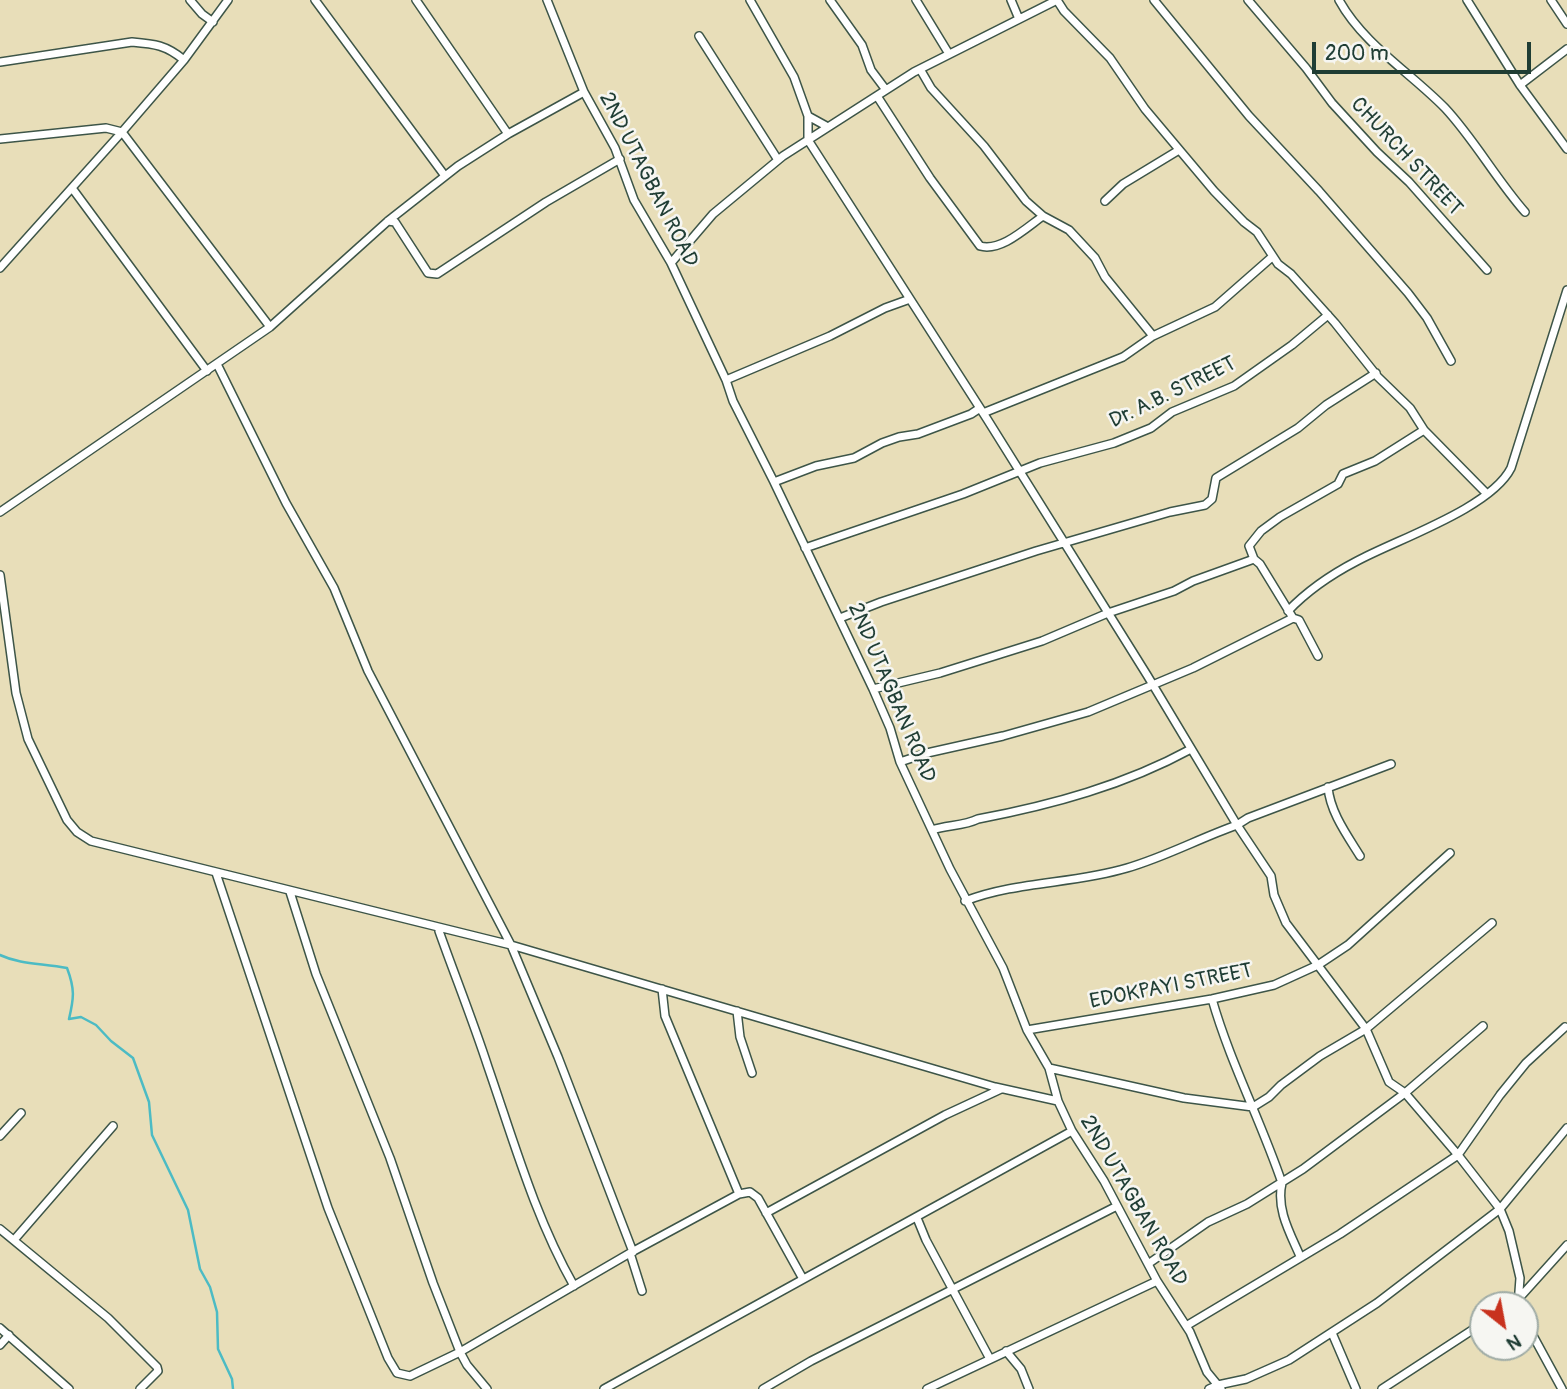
<!DOCTYPE html>
<style>
body{margin:0}
#map{position:relative;width:1567px;height:1389px;overflow:hidden;background:#e8deb9;font-family:Pangolin,sans-serif}
canvas{display:block}
.north{position:absolute;left:1469px;top:1291px;width:70px;height:70px;box-sizing:border-box;background:#f6f6f2;border:2px solid #a0aca6;border-radius:50%;rotate:149deg;font-size:19px;font-weight:700;line-height:28px;text-align:center;color:#1f3d34}
.north::after{content:'';display:block;margin:auto;width:24px;height:32px;background:#c8321e;clip-path:polygon(50% 0,100% 100%,50% 72%,0 100%)}
.scale{position:absolute;left:1312px;top:42px;width:219px;height:32px;box-sizing:border-box;border:4px solid #1f3d34;border-top:0;padding-left:9px;font-size:21px;line-height:24px;white-space:nowrap;color:#1f3d34;-webkit-text-stroke:5px #f6f6f2;paint-order:stroke}
</style>
<div id="map">
<canvas width="1567" height="1389"></canvas>
<div class="north">N</div>
<div class="scale">200 m</div>
</div>
<script>
const g = document.querySelector('canvas').getContext('2d');
g.lineJoin = 'round';
function stroke(path, color, width, dash) { g.strokeStyle = color; g.lineWidth = width; g.lineCap = dash ? 'butt' : 'round'; g.setLineDash(dash || []); g.stroke(path); }
function write(font, color, halo, rows, align = 'center') {
  g.font = font + ' Pangolin,sans-serif'; g.lineWidth = 5; g.setLineDash([]); g.textBaseline = 'middle'; g.strokeStyle = halo; g.fillStyle = color; for (const [text, x, y, turn = 0] of rows) {
    g.save(); g.translate(x, y); g.rotate((+turn || 0) * Math.PI / 180); g.textAlign = isNaN(turn) ? turn : align; if (halo) g.strokeText(text, 0, 0); g.fillText(text, 0, 0); g.restore();
  }
}
stroke(new Path2D(`
 M0,955C21,965 44,963 67,968C75,989 74,998 69,1019L81,1017L96,1025L111,1041L133,1058L149,1102L152,1135L188,1210L200,1269L210,1287L217,1312L218,1349L232,1379L233,1389`), '#4cbbc4', 2.5);
const minor = new Path2D(`
 M190,0L202,14L213,22
 M315,0L445,176
 M416,0L508,134
 M547,0L584,92L615,148L634,200L671,263L726,380L733,401L774,482L873,689L890,728L900,762L950,869L1003,968L1027,1030L1049,1068L1058,1101L1072,1131L1104,1181L1157,1281L1190,1332L1207,1372L1221,1389
 M750,0L794,77L808,116V140
 M830,0L862,45L871,70L886,90
 M916,0L949,54
 M1011,0L1019,19
 M1057,0L1064,11L1110,58L1145,109L1214,191L1244,222L1257,232L1278,264L1291,274L1335,323L1378,377L1410,408L1424,430L1487,494
 M1154,0L1249,116L1319,191L1408,293L1427,318L1451,361
 M1248,0L1306,68L1332,103L1377,152L1409,182L1487,270
 M1339,0C1363,44 1411,73 1445,108C1474,139 1496,179 1525,212
 M1467,0L1520,85L1567,149
 M1551,0L1567,24
 M699,36L778,160
 M0,62L132,42C155,44 166,45 184,60
 M920,69L931,88L984,146L1026,201L1043,216L1069,230L1095,258L1105,277L1153,336
 M1520,85L1567,49
 M877,96L930,178L980,246C1001,252 1026,228 1043,216
 M808,116L828,127
 M0,139L106,128L122,132L270,327
 M808,140L987,419L1147,675L1237,825L1271,876L1274,895L1286,923L1366,1029L1389,1082L1405,1093L1458,1155L1500,1209L1509,1231L1520,1278L1518,1305
 M72,188L207,371
 M1105,201L1123,184L1179,150
 M388,221L395,222L428,273L437,274L546,202L620,159
 M671,263L713,214L783,156L914,72L1057,0
 M0,268L122,132L184,60L228,0
 M217,364L286,503L334,588L368,671L511,945L558,1057L633,1252
 M726,380L830,336L885,308L910,299
 M983,413L1123,357L1153,336L1215,307L1272,257
 M774,482L816,466L854,458L882,443L899,437L918,434L971,414L980,408
 M0,512L270,327L388,221L458,166L508,134L584,92
 M805,548L963,494L1040,463L1114,443L1151,428L1172,412L1234,386L1292,345L1328,315
 M0,575L16,693L28,739L67,820L77,832L91,841L511,945L995,1087L1058,1101
 M1288,611C1308,590 1332,574 1357,561C1398,539 1491,508 1511,468L1567,290
 M840,618L881,602L1036,551L1170,512L1205,505L1212,499L1216,478L1298,428L1326,405L1376,373
 M1318,656L1299,620L1293,618L1260,564L1254,559L1249,546L1261,531L1280,517L1338,484L1343,474L1375,461L1424,430
 M873,689L940,673L1042,641L1108,613L1174,591L1193,581L1254,559
 M900,762L927,753L1003,736L1088,712L1193,668L1293,618
 M1328,787C1330,812 1347,835 1360,856
 M932,830C947,825 964,826 978,819C1052,805 1125,785 1191,749
 M216,873L328,1208L388,1358L397,1373L410,1376L460,1352L630,1253L739,1194L750,1192L758,1198L803,1279
 M290,892L316,974L390,1158L433,1283L460,1352L467,1365L487,1389
 M965,901C1017,881 1074,884 1127,868C1165,857 1200,838 1237,825L1248,818L1391,764
 M439,931C455,976 473,1021 488,1067C514,1142 535,1217 574,1286
 M662,989L665,1016L739,1194
 M1212,999C1230,1062 1261,1121 1282,1183C1276,1209 1290,1233 1300,1256
 M737,1011L740,1037L752,1073
 M1027,1030L1212,999L1274,985L1318,965L1348,945L1450,853
 M1049,1068L1184,1098L1253,1107L1269,1097L1281,1085L1320,1056L1366,1029L1492,923
 M0,1136L21,1113
 M766,1213L945,1115L1001,1089
 M917,1218L926,1240L990,1359
 M0,1229L108,1318L157,1367L158,1371L140,1389
 M14,1240L113,1126
 M630,1253L642,1291
 M1148,1264L1208,1222L1247,1204L1303,1169L1405,1093L1483,1026
 M1513,1305L1567,1245
 M1525,1321L1562,1389
 M1186,1326L1340,1234L1458,1155L1500,1095L1526,1063L1565,1027
 M0,1328L69,1389
 M1332,1333L1356,1389
 M0,1345L9,1335
 M1006,1351L1021,1369L1029,1389
 M604,1389L1072,1131
 M763,1389L811,1361L1117,1206
 M927,1389L1157,1281
 M1209,1389L1218,1385L1246,1379L1289,1360L1377,1303L1500,1209L1567,1128
 M1382,1389L1483,1323`);
stroke(minor, '#3d5548', 10);
stroke(minor, '#fff', 7);
write('21px', '#1f3d34', '#f6f6f2', [
 ["CHURCH STREET",1406,157,47],
 ["2ND UTAGBAN ROAD",648,180,63],
 ["Dr. A.B. STREET",1173,393,-26],
 ["2ND UTAGBAN ROAD",891,693,67],
 ["EDOKPAYI STREET",1171,987,-11],
 ["2ND UTAGBAN ROAD",1133,1201,60]
]);
</script>
